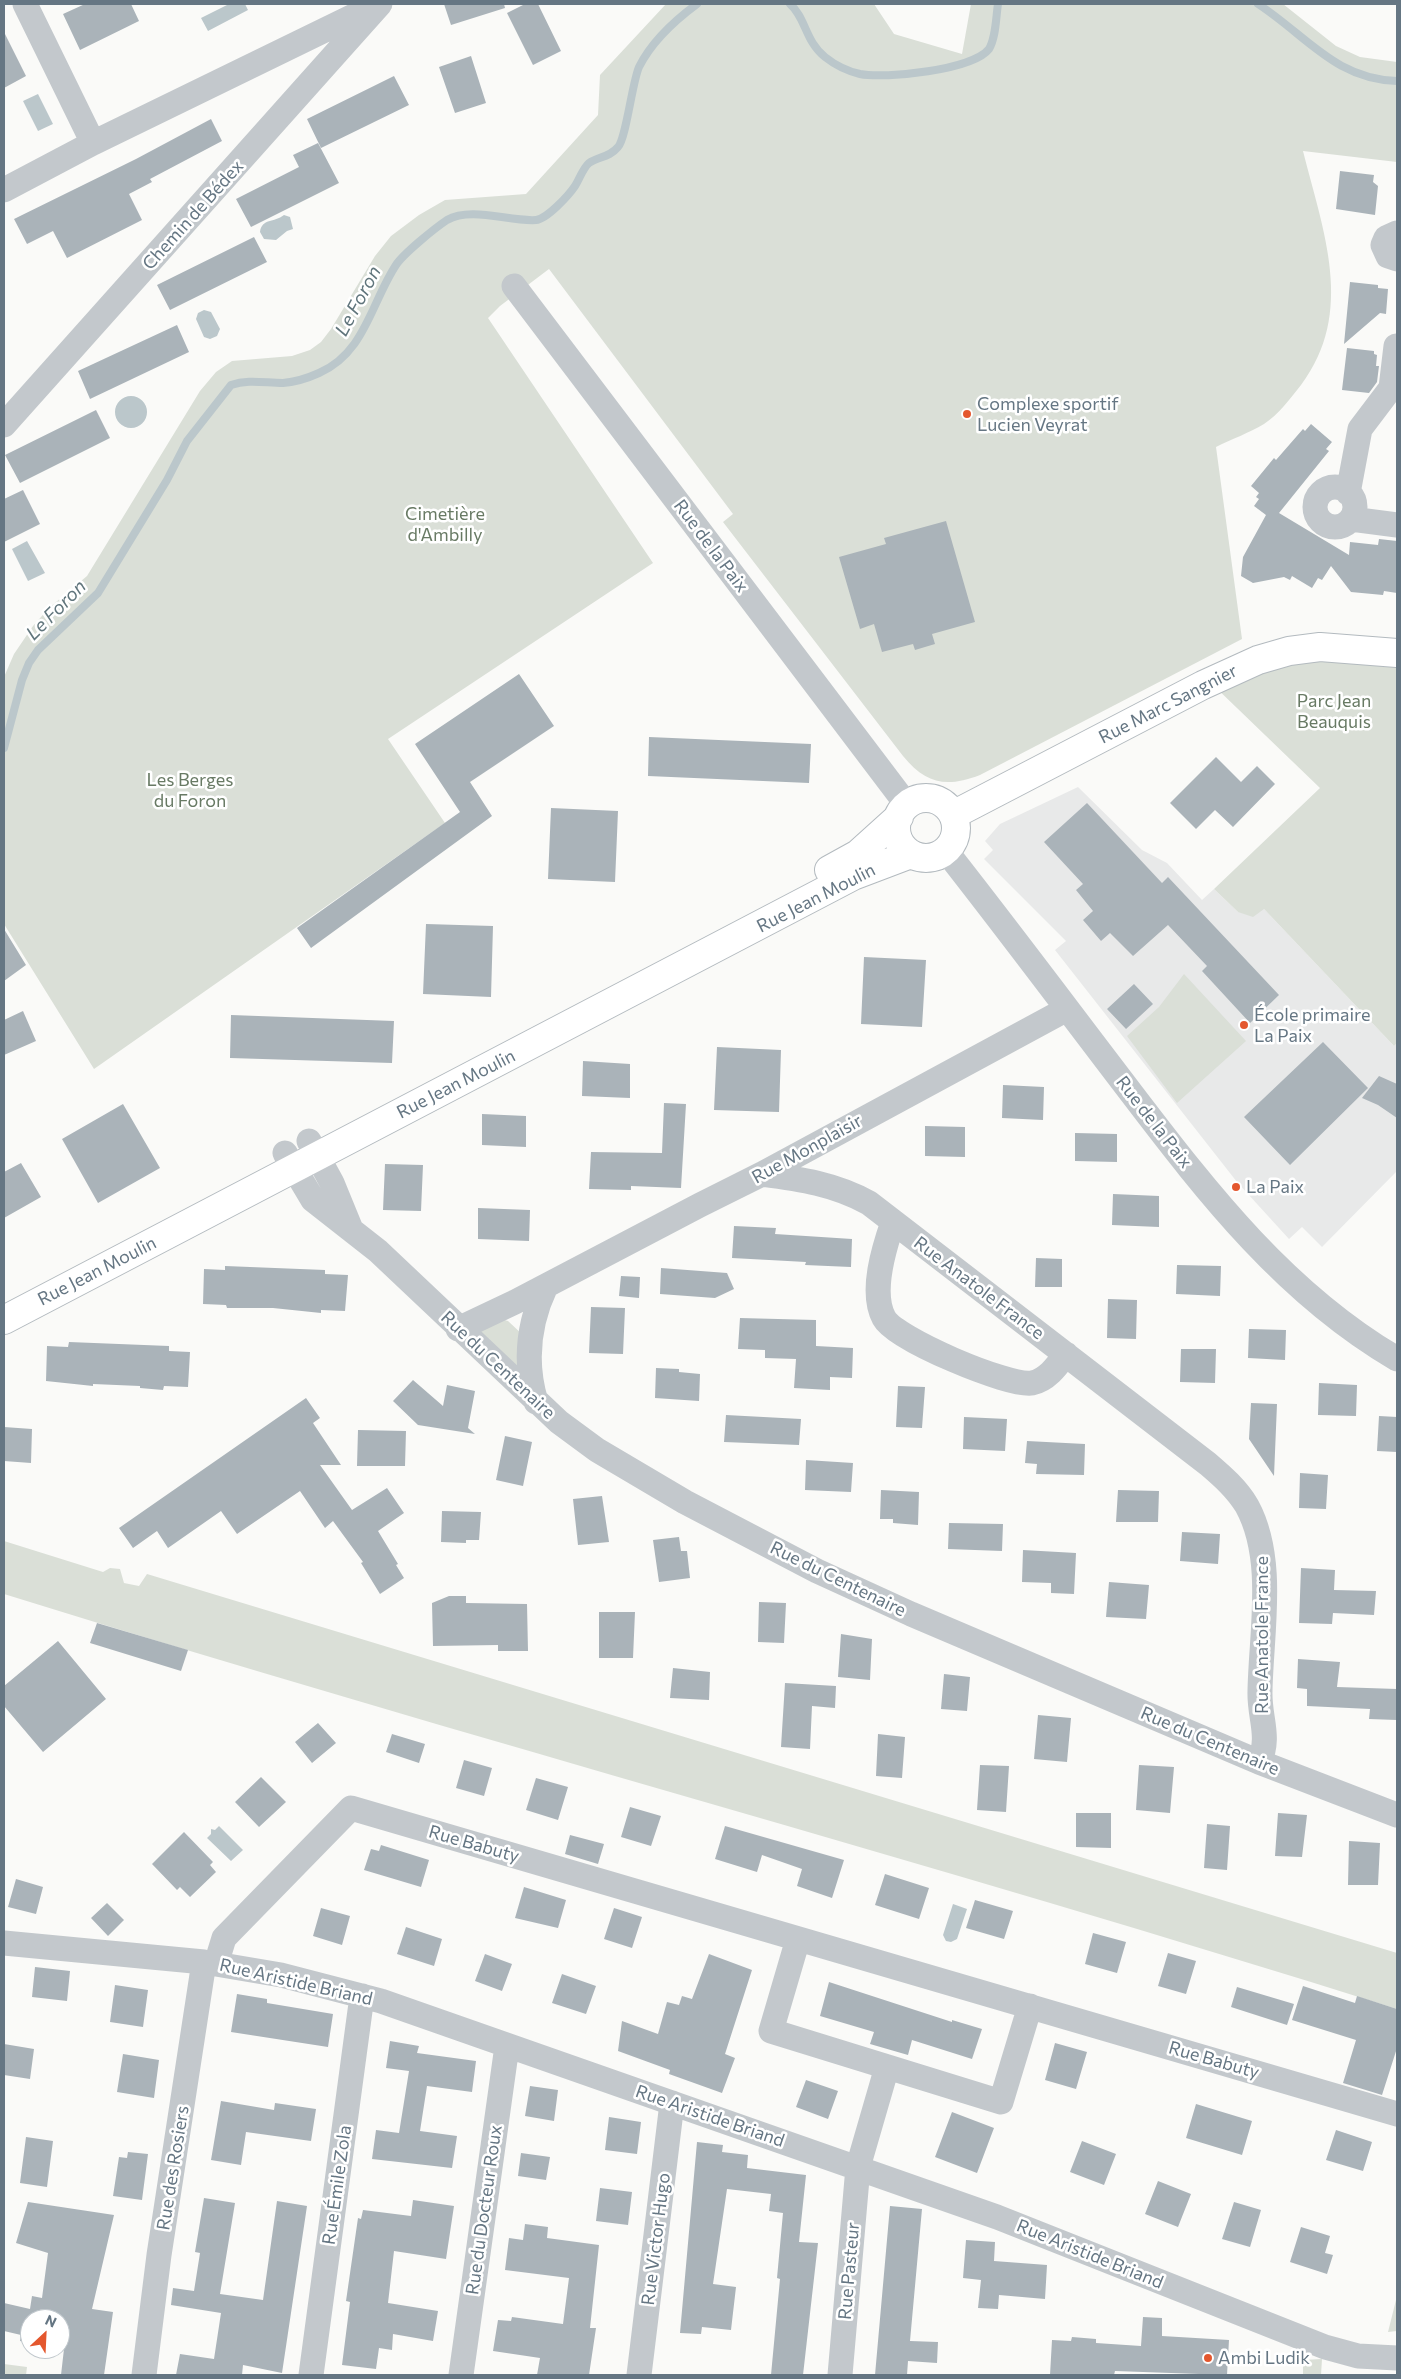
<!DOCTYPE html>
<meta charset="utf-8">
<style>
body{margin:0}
#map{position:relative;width:1401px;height:2379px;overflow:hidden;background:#fafaf8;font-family:Commissioner,sans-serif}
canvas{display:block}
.frame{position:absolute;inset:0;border:5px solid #657683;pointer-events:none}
.north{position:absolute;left:20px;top:2309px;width:50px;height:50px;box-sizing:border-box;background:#fff;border:1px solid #c1c8cd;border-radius:50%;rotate:25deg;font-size:14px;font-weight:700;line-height:20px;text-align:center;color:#657683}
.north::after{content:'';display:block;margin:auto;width:18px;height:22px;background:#e4572e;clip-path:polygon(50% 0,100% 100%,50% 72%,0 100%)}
</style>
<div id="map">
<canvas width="1401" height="2379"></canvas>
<div class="frame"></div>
<div class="north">N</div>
</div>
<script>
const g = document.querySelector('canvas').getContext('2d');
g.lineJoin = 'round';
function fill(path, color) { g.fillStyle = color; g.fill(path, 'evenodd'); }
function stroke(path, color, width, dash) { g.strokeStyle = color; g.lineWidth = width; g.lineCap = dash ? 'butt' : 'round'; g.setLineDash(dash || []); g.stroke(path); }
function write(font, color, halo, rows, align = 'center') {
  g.font = font + ' Commissioner,sans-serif'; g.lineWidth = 5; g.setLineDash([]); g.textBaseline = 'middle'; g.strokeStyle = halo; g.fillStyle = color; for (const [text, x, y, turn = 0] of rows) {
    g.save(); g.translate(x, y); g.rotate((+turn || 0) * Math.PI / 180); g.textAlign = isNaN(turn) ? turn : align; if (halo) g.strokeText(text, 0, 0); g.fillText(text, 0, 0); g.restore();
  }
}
fill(new Path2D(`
 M1078,787L1142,850L1167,863L1202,900L1214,889L1238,912L1264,909L1394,1046L1397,1043V1171L1322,1247L1302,1227L1289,1239L1237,1182L1055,950L1066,941L984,859L993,850L985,841L1000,824Z`), '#e8e9e9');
fill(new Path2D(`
 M666,4H874L894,34L962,54L971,4H1283L1336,46L1360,57L1397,62V162L1303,151C1323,231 1356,312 1301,385C1290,399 1279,414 1264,424C1249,433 1232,439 1216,447L1242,639L980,775C946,788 926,784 903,756L723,522L733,514L549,269L500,306L488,318L653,563L388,739L445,823L94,1069L4,924V677L14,654L33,626L49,608L87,576L200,391L216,372L232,361L292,356L310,350L321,342L331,329L375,256L391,236L419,215L445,200L526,194L598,115L600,75Z
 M1397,653V1043L1394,1046L1264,909L1253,917L1238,912L1214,889L1320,788L1210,682L1258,660Z
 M1184,974L1246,1041L1177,1103L1127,1036L1159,1007Z
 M501,1319L508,1321L523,1335L524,1363L511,1368L482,1339L481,1330Z
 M4,1541L103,1572L110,1568L120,1569L124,1583L139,1586L147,1574L1397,1953V2009C935,1863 466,1738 4,1594Z
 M1397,2296V2331L1388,2332Z
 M1322,2359L1321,2375H1303V2360Z
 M4,2364L27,2367L26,2375H4Z`), '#dadfd7');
fill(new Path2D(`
 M229,4H245L248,10L208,31L201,18Z
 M38,94L53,124L38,131L23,101Z
 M284,215L290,217L293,229L287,231L276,240L264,239L260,232C262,218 274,223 284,215Z
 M204,310L211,312L220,329L217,336L210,339L204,337L196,319L198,313Z
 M115 412a16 16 0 1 1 32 0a16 16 0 1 1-32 0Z
 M27,541L45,573L28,581L12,549Z
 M219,1826L243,1850L231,1861L207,1838L211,1834V1829L215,1830Z
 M953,1904L967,1909L957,1939L951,1942L946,1941L943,1935Z`), '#bbc7cb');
stroke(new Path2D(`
 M790,4C806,18 805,41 825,57C835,65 847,71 860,74C885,79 973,70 989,49C996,38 996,16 998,4
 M1258,4C1307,36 1335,79 1397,81
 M4,748L22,680L29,663L38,650L98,593L167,480L187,441L231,385C248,379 265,383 283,383C295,382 308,378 319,373C365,353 371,303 396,265C403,254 435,228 447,220C471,206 510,222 536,220C547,219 569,195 575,186C579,180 583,168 589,163C598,157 610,157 618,147C626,139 632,83 639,67C652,41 674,21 697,4`), '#bbc7cb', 8);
fill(new Path2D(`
 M85,4H131L139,21L80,50L63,14Z
 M444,4H504L505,8L451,25Z
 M525,4H538L561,51L533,65L507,13Z
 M4,32L26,76L4,88Z
 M471,56L486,103L455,113L439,67Z
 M394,76L409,105L321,148L307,119Z
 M211,119L222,141L150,179L152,182L129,194L142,220L67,258L53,231L27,244L14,219L136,159Z
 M318,143L339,183L251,227L236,199L299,167L293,155Z
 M1340,171L1374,175L1373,182L1378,186L1375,215L1336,209Z
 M254,237L267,262L170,310L157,285Z
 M1350,282L1378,285V288L1388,289L1386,314L1380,313L1344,344Z
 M177,325L189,352L90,399L78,371Z
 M1347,348L1374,351V354L1377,355L1376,366H1379L1377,382L1369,393L1342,390Z
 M96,410L110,438L20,483L5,455Z
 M1311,424L1332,442L1326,449L1329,451L1279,513L1349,555L1350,542L1378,545L1379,539L1397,541V593L1384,591L1383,595L1351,592L1331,566L1322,580L1318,578L1312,588L1292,576L1290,580L1284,577L1253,583L1241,576L1243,557L1266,515L1254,506L1259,499L1256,497L1259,493L1251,486L1274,458L1276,460L1303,429L1305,431Z
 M23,490L40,524L4,542V499Z
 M946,521L975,622L932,634L935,644L915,650L913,644L882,652L874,624L860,629L839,557L886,544L884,538Z
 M519,674L554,726L470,782L492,816L311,948L297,928L460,812L415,744Z
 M649,737L811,744L809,783L648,776Z
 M1216,757L1241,782L1257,766L1275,784L1233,827L1215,810L1196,829L1170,803Z
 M1087,803L1162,883L1168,877L1279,995L1250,1023L1202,971L1207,966L1168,925L1133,956L1110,933L1101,941L1083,920L1093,911L1076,890L1083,884L1044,842Z
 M551,808L618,811L615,882L548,879Z
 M426,924L493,926L491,997L423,994Z
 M4,929L26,965L4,981Z
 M864,957L926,960L922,1027L861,1024Z
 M1134,984L1153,1004L1126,1029L1107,1009Z
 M23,1011L36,1041L4,1055V1020Z
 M231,1015L394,1021L392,1063L230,1058Z
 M1323,1042L1368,1088L1290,1165L1244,1117Z
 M717,1047L781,1050L779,1112L714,1110Z
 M583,1061L630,1064V1098L582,1096Z
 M1379,1076L1397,1084V1118L1378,1105L1362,1098Z
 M1003,1085L1044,1087L1043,1120L1002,1118Z
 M664,1103L686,1104L681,1188L631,1186V1190L589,1189L591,1152L662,1153Z
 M123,1104L160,1168L98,1203L62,1139Z
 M482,1114L526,1116V1147L482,1145Z
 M925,1126L965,1127V1157L925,1156Z
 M1075,1133L1117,1134V1162L1075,1161Z
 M21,1163L41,1197L4,1218V1172Z
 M385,1164L423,1165L421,1211L383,1210Z
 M1113,1194L1159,1196V1227L1112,1225Z
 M478,1208L530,1210L529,1241L478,1239Z
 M734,1226L776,1228L775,1234L852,1239L851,1267L805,1265L806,1262L732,1258Z
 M1036,1258L1062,1259V1287H1035Z
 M1177,1265L1221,1266L1220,1296L1176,1294Z
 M225,1266L325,1270V1274L348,1275L345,1311L321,1310V1313L273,1308H227L226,1305L203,1304L204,1269L225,1270Z
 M661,1268L727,1273L734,1289L715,1298L660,1294Z
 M621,1276L640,1277L639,1298L619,1296Z
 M1108,1299L1137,1300L1136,1339L1107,1338Z
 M591,1307L625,1308L623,1354L589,1353Z
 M740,1318L816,1320V1346L853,1348L852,1378L830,1377V1390L794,1388L796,1359L765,1358V1350L738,1349Z
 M1249,1329L1286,1330L1285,1360L1248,1358Z
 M69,1342L169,1346V1351L190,1352L188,1387L164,1386L163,1390L140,1388V1386L93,1384V1386L46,1381L47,1346L68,1347Z
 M1181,1349H1216L1215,1383L1180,1382Z
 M656,1368L679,1369V1372L700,1374L699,1401L655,1398Z
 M413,1380L443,1406L447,1385L475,1391L468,1428L475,1434L418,1425L393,1401Z
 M1319,1383L1357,1385L1356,1416L1318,1415Z
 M898,1386L925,1387L922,1428L896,1427Z
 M306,1398L320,1418L313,1423L341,1465H320L352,1510L387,1488L404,1513L378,1531L398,1564L396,1565L404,1578L380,1594L361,1563L363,1562L333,1521L325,1528L300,1491L237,1534L221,1511L168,1548L157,1531L133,1548L119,1528Z
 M1251,1403L1277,1404L1274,1476L1249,1439Z
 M726,1415L801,1419L799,1445L724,1442Z
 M1379,1416L1397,1417V1452L1377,1451Z
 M964,1417L1007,1419L1005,1451L963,1449Z
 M4,1427L32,1429L31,1463L4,1461Z
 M358,1430L406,1431L405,1466H357Z
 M505,1436L532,1442L523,1486L496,1480Z
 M1027,1441L1085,1444L1084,1475L1036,1474L1037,1464L1025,1463Z
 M806,1460L853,1463L851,1492L805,1490Z
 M1300,1473L1328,1475L1326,1509L1299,1508Z
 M881,1490L919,1492L918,1525L893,1523V1519H880Z
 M1118,1490L1159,1491L1158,1522H1116Z
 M602,1496L609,1542L578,1545L573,1499Z
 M442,1511L481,1512L479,1540H466V1543L441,1542Z
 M949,1523L1003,1524L1002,1551L948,1549Z
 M1182,1532L1220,1534L1218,1564L1180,1561Z
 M679,1537L681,1551H687L690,1578L659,1582L653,1540Z
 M1023,1550L1076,1553L1074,1594L1051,1593V1583L1022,1582Z
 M1301,1568L1335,1570L1334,1590L1376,1591L1374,1615L1333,1613L1332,1624L1299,1623Z
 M1109,1582L1149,1585L1146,1619L1106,1617Z
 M449,1596H466V1603L527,1604L528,1651H498V1645L433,1646L432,1603Z
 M759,1602L786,1603L784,1643L758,1642Z
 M599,1612H635L633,1658H599Z
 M97,1623L188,1650L181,1671L90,1643Z
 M841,1634L872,1639L870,1680L838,1677Z
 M58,1641L106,1699L43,1752L4,1706V1686Z
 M1298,1659L1340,1662L1337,1687L1397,1689V1720L1369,1719L1370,1709L1307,1706V1689L1297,1688Z
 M673,1668L710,1672L709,1700L670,1698Z
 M944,1674L970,1677L967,1711L941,1709Z
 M785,1683L836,1686L835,1708L812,1706L810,1749L781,1747Z
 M1038,1715L1071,1718L1067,1762L1034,1759Z
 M318,1723L336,1743L312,1763L295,1742Z
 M392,1734L425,1744L419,1763L386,1752Z
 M878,1734L905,1737L902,1778L876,1776Z
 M464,1760L492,1768L484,1796L456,1788Z
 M980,1765L1009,1766L1006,1812L977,1810Z
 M1139,1765L1174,1767L1170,1813L1136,1810Z
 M261,1777L286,1802L259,1827L235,1802Z
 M536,1778L568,1787L558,1820L526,1810Z
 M630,1807L661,1816L651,1846L621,1837Z
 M1076,1813H1111V1848L1076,1847Z
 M1278,1813L1307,1815L1302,1857L1275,1856Z
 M1207,1824L1230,1826L1227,1870L1204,1868Z
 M725,1826L844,1860L832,1898L797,1886L802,1869L762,1855L757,1872L715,1859Z
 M184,1832L213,1862L210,1865L216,1872L190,1897L180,1887L177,1890L152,1864Z
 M570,1835L604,1844L598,1864L565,1854Z
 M1349,1841L1380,1843L1378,1885H1348Z
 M381,1845L429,1860L421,1887L364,1870L371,1849L379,1851Z
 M885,1874L929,1888L919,1919L875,1905Z
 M16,1879L43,1887L36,1914L8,1907Z
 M524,1887L566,1900L558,1928L515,1918Z
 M975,1900L1013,1911L1004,1939L966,1928Z
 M107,1903L124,1920L108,1936L91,1918Z
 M321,1908L350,1916L342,1945L313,1936Z
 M614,1908L642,1917L632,1948L604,1939Z
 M406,1927L442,1939L434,1966L397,1954Z
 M1093,1933L1126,1942L1117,1973L1085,1964Z
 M1168,1953L1196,1961L1186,1994L1158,1986Z
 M485,1954L512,1964L502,1991L475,1981Z
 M709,1954L752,1970L725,2054L735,2058L722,2093L669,2074L670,2070L618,2051L622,2021L658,2034L667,2002L679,2005L682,1996L692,1999Z
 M35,1967L70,1971L67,2001L32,1997Z
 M562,1974L596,1986L586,2014L552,2003Z
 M829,1982L952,2022V2020L982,2029L972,2059L912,2040L908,2055L870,2044L874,2032L820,2016Z
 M115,1985L148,1990L143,2027L110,2022Z
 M1303,1986L1355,2003L1357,1996L1397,2009V2048L1382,2095L1343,2083L1356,2040L1292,2020Z
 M1237,1987L1294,2004L1287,2025L1231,2007Z
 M237,1994L267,1999V2003L333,2014L328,2047L231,2032Z
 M390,2041L419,2046L417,2053L476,2061L472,2092L427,2086L420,2131L457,2136L452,2168L372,2159L376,2130L399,2133L409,2071L386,2068Z
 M1055,2043L1087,2052L1076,2089L1045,2080Z
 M4,2044L34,2049L30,2079L4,2075Z
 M123,2054L159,2060L154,2098L117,2092Z
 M806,2080L838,2091L828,2119L796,2107Z
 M530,2086L558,2090L554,2121L525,2116Z
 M221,2101L274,2110L275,2103L316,2109L311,2141L246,2132L241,2165L211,2160Z
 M1196,2104L1252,2121L1242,2155L1186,2138Z
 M952,2112L994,2128L977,2173L935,2157Z
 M609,2117L641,2122L637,2154L605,2150Z
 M1336,2130L1372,2142L1363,2171L1326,2160Z
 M26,2137L53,2141L47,2187L20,2183Z
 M1082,2141L1116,2154L1104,2185L1070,2172Z
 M697,2142L723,2145L722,2152L748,2155L747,2168L806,2175L799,2242L818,2243L803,2375H771L780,2279L777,2278L783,2213L769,2211L771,2194L727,2189L713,2284L736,2287L731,2330L702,2327L701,2334L680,2333Z
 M128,2152L148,2154L142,2200L113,2196L119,2157L127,2158Z
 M521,2153L550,2157L546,2180L518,2176Z
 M1158,2181L1191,2194L1178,2227L1145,2214Z
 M600,2188L632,2192L628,2225L596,2221Z
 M204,2198L235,2203L220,2294L263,2300L277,2201L307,2206L282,2373L243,2365L242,2375H176L180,2354L214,2359L221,2313L171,2305L173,2288L194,2291L200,2253L195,2252Z
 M413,2200L454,2206L446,2259L394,2251L388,2303L438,2311L433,2341L393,2334L392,2350L379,2348L376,2369L342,2365L350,2302L346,2301L358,2218L361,2219L363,2210L411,2216Z
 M28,2202L114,2215L92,2309L113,2312L104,2375H61L64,2349H60V2319H30V2343L20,2341L21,2335L4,2331V2303L30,2309L32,2296L42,2298L48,2253L16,2243Z
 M1234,2202L1261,2210L1250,2247L1222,2239Z
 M890,2206L922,2209L910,2341L938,2342L937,2363L908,2361L907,2375H875Z
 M525,2224L548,2227L547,2238L599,2245L590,2328H596L589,2375H537L540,2358L493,2351L498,2320L511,2321L512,2317L563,2324L569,2278L505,2270L509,2238L523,2240Z
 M1301,2227L1330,2236L1325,2253L1333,2255L1327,2274L1290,2262Z
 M966,2240L995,2242L994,2261L1047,2265L1045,2299L999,2295L998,2309L978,2308L981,2280L963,2278Z
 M1143,2317L1162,2318V2336L1229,2340L1227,2375L1115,2371L1114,2375H1050L1052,2340L1071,2341L1072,2337L1096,2339V2343L1141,2346Z`), '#aab3b9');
const secondary = new Path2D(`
 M896 828a30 30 0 1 1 60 0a30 30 0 1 1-60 0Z
 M953,815L1203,685L1258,660L1289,651L1320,647L1397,653
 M829,870L858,854L899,817
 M4,1320L853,876L911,854`);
stroke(secondary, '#b3babf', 30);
stroke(new Path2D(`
 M25,4L93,143
 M4,190L93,143L372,7
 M1397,233L1386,238L1383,245L1388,256L1397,259
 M514,286L907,805
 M4,425L380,4
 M1315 507a20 20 0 1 1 40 0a20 20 0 1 1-40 0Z
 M1348,493L1360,429L1391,388L1396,346
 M1351,519L1397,525
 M946,851C1009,931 1070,1013 1132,1094C1209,1195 1286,1294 1397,1359
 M309,1141L332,1183L350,1227
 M285,1153L313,1200L378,1251L559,1422L597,1450L685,1502L817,1571L911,1614L1259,1762L1397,1815
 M762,1174C800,1179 835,1184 869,1203L1208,1464C1222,1476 1237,1489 1247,1506C1276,1559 1261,1633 1260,1691C1259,1718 1271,1737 1259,1762
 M893,1222C884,1248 870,1292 884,1318C895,1339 1009,1387 1032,1383C1047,1380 1057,1366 1066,1354
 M458,1329L515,1302L700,1205L762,1174L1067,1009
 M536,1402C524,1362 528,1324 546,1286
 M798,1939L771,2031L1001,2102L1030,2006
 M4,1943L204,1962L281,1975L381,2001L997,2217L1325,2347L1358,2356L1397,2358
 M216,1964L224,1938L351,1808L1397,2114
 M144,2375L159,2255L204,1962
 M311,2375L362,1996
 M461,2375L507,2046
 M639,2375L672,2103
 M840,2375L858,2167L887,2067`), '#c3c8cc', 25);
stroke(secondary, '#fff', 28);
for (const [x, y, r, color] of [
 [967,414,5,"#e4572e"],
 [1244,1025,5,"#e4572e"],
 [1236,1187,5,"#e4572e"],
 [1208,2358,5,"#e4572e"]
]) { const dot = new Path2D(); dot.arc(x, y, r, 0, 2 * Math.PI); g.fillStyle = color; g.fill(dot); stroke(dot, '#fff', 2); }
write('18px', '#657683', '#fff', [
 ["Chemin de Bédex",193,215,-48],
 ["Rue de la Paix",711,546,53],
 ["Rue Marc Sangnier",1168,704,-27],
 ["Rue Jean Moulin",816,898,-27],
 ["Rue Jean Moulin",456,1084,-27],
 ["Rue de la Paix",1154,1122,52],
 ["Rue Monplaisir",807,1149,-29],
 ["Rue Jean Moulin",97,1271,-27],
 ["Rue Anatole France",979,1288,37],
 ["Rue du Centenaire",498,1365,43],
 ["Rue du Centenaire",838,1579,26],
 ["Rue Anatole France",1262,1635,-90],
 ["Rue du Centenaire",1210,1741,23],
 ["Rue Babuty",474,1844,16],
 ["Rue Aristide Briand",296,1982,13],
 ["Rue Babuty",1214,2060,16],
 ["Rue Aristide Briand",710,2116,19],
 ["Rue des Rosiers",173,2168,-81],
 ["Rue Émile Zola",337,2185,-82],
 ["Rue du Docteur Roux",484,2210,-82],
 ["Rue Victor Hugo",656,2239,-83],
 ["Rue Aristide Briand",1090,2254,22],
 ["Rue Pasteur",849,2271,-85]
]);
write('18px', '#657683', '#fff', [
 ["Complexe sportif",977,404],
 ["Lucien Veyrat",977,425],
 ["École primaire",1254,1015],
 ["La Paix",1254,1036],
 ["La Paix",1246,1187],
 ["Ambi Ludik",1218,2358]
], 'left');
write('18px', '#687a64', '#fff', [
 ["Cimetière",445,514],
 ["d'Ambilly",445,535],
 ["Parc Jean",1334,701],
 ["Beauquis",1334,722],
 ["Les Berges",190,780],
 ["du Foron",190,801]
]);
write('italic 19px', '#60757c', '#fff', [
 ["Le Foron",358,301,-62],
 ["Le Foron",56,610,-45]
]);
</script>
